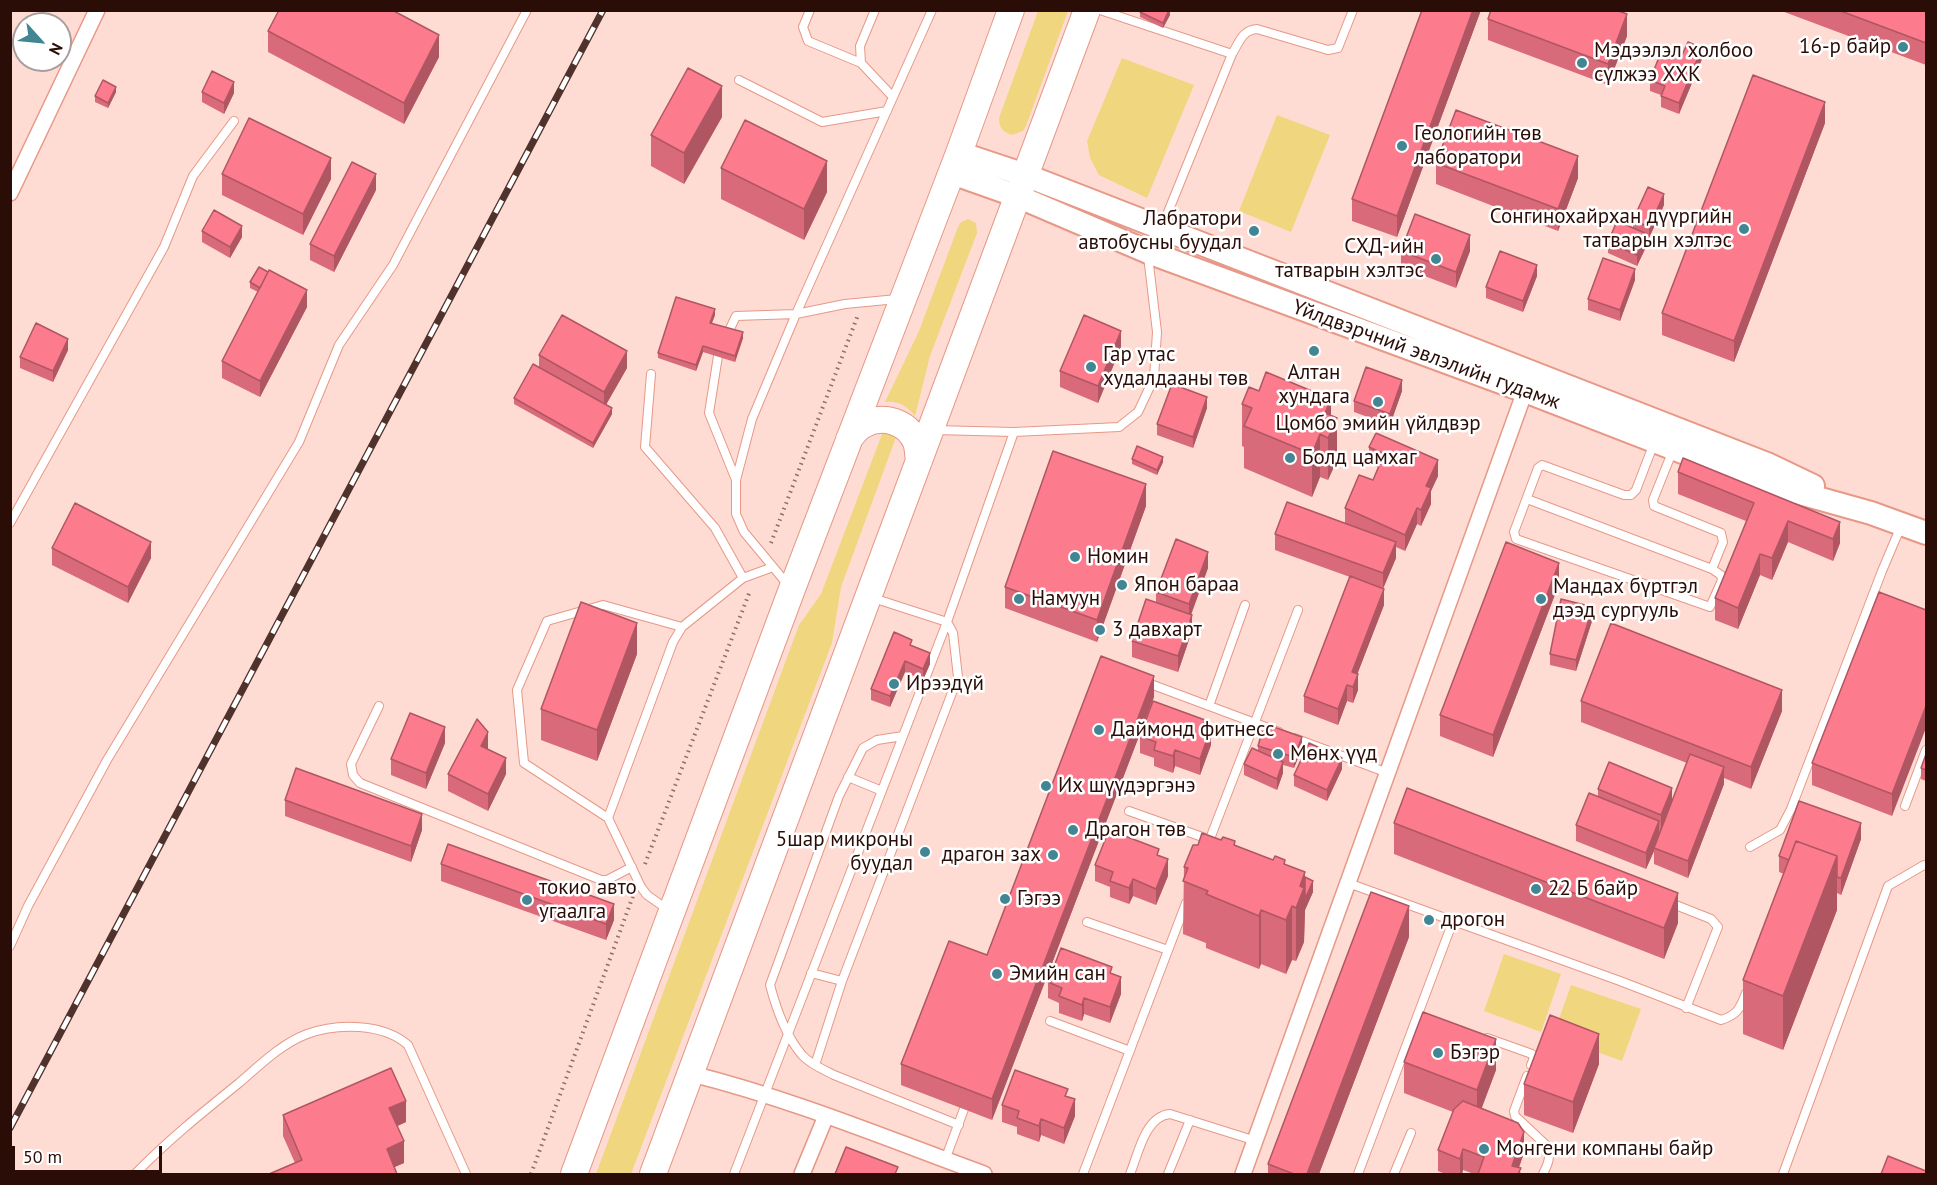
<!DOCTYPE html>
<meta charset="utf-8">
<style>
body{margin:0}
#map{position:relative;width:1937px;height:1185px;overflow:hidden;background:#fedcd4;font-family:"PT Sans",sans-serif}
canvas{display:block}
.frame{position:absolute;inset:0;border:12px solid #2a0d07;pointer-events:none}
.north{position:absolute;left:12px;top:12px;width:60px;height:60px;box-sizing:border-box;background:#fff;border:2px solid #aa9e9c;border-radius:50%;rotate:117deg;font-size:16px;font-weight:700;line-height:24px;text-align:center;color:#2a0d07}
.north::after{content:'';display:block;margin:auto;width:21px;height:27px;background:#428694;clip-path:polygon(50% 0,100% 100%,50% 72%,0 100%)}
.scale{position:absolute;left:12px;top:1146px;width:150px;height:27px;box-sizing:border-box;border:3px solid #2a0d07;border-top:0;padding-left:8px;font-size:18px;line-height:21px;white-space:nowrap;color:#2a0d07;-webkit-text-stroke:4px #fff;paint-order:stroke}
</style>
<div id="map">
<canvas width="1937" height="1185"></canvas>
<div class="frame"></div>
<div class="north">N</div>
<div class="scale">50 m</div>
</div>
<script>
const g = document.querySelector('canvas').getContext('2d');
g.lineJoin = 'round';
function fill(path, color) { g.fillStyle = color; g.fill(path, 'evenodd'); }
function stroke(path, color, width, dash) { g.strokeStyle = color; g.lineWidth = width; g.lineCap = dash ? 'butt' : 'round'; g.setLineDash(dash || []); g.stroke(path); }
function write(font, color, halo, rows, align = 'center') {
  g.font = font + ' "PT Sans",sans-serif'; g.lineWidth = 5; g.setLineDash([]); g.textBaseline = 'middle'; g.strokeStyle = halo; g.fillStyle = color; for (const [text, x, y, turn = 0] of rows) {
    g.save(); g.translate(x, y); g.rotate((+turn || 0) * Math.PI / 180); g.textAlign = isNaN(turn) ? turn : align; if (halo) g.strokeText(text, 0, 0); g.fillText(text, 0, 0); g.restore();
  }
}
fill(new Path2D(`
 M1038,11H1068L1026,126L1023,131L1012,135C1003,132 999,128 999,118Z
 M1122,58L1194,85L1147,198L1099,175L1090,158L1087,141Z
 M1277,115L1330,135L1291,232L1239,211Z
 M968,219L976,223L977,233L930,356L915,416C907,406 899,401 885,402L919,331L958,227L961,222Z
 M884,429L896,434L895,440L841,587L832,643L631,1174H596L799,625L821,594Z
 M1504,954L1561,974L1541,1032L1484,1011Z
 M1571,985L1641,1009L1622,1061L1553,1036Z`), '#f0d67e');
const service = new Path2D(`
 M810,10L803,27L808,41L861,63
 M875,10L860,46L861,63L893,97
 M1100,10L1232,54C1239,43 1242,30 1257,29L1328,50L1338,48L1353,10
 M739,80L822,122L887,111
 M1162,227L1232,54
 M728,333L736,316L796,314L845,304L897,299
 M718,356L709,413L736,480
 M651,374L645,447L715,528L743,578
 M935,430L1014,432
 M1673,450L1653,500L1654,506L1721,533L1723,542L1712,569
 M1527,499L1712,569L1721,575L1722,580L1710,607L1516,539L1514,532L1538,468L1542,465L1624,495H1631L1636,490L1654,443
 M10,523L164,247L193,176L234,121
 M788,585L744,532L736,514V480L752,419L796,314L932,10
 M1145,682L1279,732
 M379,706L351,764L353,775L360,783L601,880H607L632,867
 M1209,706L1245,605
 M903,736L877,740L863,748L839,796L770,985C776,1008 786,1036 802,1055C810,1064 824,1070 834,1075L959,1125
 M1294,738L1388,773
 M848,777L882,791
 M1905,806L1926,750
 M1129,811L1208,839
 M608,818L524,763L517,690L547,621L603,605L682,627
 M1208,844L1298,610
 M1750,847L1780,830L1791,809L1882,571L1901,526
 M1348,883L1620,981L1721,1020C1737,1015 1740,1009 1746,993
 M1668,902L1711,919L1718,927L1686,1008
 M667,909L647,895L641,887L608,818L673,642L682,627L743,578L773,567
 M1087,922L1168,950
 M10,946L28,906L107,760L299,442L339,345L393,265L527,10
 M811,973L842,981
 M1050,1021L1130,1051
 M1487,1038L1532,1054L1534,1058L1531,1065
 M815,1065L842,981L958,677L953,633L947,622L873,598
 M1527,1076L1514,1111L1515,1116L1546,1145C1552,1156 1548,1164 1543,1174
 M945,1160L967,1101
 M135,1174C167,1141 203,1112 239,1083C260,1065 281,1044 307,1034C337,1023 383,1023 408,1045L466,1174
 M734,1174L947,622L1014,432L1119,427L1138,412L1154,378L1157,332L1148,256
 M1083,1174L1186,903
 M1130,1174C1138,1155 1145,1116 1170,1114L1256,1141
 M1168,1174L1190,1120
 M1358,1174L1453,921
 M1394,1174L1411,1133
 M1783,1174L1888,886L1924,865L1926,866`);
const minor = new Path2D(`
 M10,193L97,10
 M692,1074C792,1099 888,1139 984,1174
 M802,1174L826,1116
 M1243,1174L1525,391`);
const secondary = new Path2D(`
 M959,153L1025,175L1767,464L1813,486
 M952,173L1017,196L1148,252L1525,391L1760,482L1871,513L1926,533`);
const trunk = new Path2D(`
 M849,439C853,434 857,428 863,425C882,414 907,421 916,442C918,447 918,455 919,461
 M574,1174L792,589L959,153L1011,10
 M653,1174L1087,10`);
stroke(service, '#e79886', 10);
stroke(minor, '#e79886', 18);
stroke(secondary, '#e79886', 26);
stroke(trunk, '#e79886', 28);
stroke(new Path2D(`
 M771,543L858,315
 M645,864L750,591
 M531,1174L633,896`), '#8e6f68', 4, [1.5, 4.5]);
stroke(service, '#fff', 8);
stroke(minor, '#fff', 15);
stroke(secondary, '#fff', 22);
stroke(trunk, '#fff', 26);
const rail = new Path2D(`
 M10,1128L603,10`);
stroke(rail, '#50322c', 7);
stroke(rail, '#fff', 4.5, [14]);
fill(new Path2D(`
 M279,10H394V11L439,57L404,124L268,52V31Z
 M1170,10V15L1163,28L1140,17V12Z
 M1422,10H1481L1397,237L1352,221V199Z
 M1779,10H1926V65Z
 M1488,19L1627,36L1608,85L1488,40Z
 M1682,55L1702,59L1679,114L1661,107V95L1650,91V80Z
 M116,92L108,108L95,102V96Z
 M202,92L234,93L224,114L202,102Z
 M722,117L684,184L651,166V135Z
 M1825,123L1734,362L1662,335V313Z
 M1436,163L1578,178L1558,231L1436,184Z
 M721,168L827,192L804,240L721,199Z
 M222,174L331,179L303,235L222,195Z
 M376,190L334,272L310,260V244Z
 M1664,205L1649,238L1647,237V245L1637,266L1608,253V242L1633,228V220Z
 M202,231L242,237L230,258L202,242Z
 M1401,251H1470L1456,288L1401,267Z
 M268,272L307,307L260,397L222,378V361L258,292L250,288V282Z
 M1537,276L1523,312L1486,298V287Z
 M1635,280L1620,321L1588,310V299Z
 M715,315L712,323L743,338L735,362L703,352L696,371L658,358V353Z
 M1121,347L1098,403L1060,387V371Z
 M68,350L53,382L20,368V357Z
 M539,355L627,368L606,405L612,414L593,448L514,404V398L539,367Z
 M1259,391L1331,415L1337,460L1328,480L1320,477L1312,497L1244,468V447L1242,446V404Z
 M1402,391L1390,425L1354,412V401Z
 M1207,408L1193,448L1157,435V424Z
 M1369,447L1438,476L1431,491V504L1421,526L1417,524L1405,551L1396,547V558L1383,588L1384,605L1357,674L1358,690L1353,703L1347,701L1338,725L1304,712V696L1350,577L1275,550V534L1345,523V508L1373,480L1378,467L1369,464Z
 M1683,458L1840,543L1833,561L1788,542L1772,580L1760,575L1738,629L1715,620V598L1746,521L1678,494V472Z
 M1132,459L1163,462L1157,475L1132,464Z
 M1146,506L1097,642L1005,608V587Z
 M52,548L151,558L128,603L52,565Z
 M1208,568L1191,615L1192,631L1178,672L1132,657V641L1156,603V592Z
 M1559,584L1493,757L1440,736V715Z
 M1926,610L1892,816L1812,785V763Z
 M1593,618L1576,671L1550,665V654Z
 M912,646L930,664L923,680L905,672L890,707L871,700V689Z
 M637,654L597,761L541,740V709Z
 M1154,697L992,1120L901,1085V1064L987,955Z
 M1581,701L1782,711L1751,789L1724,778V784L1688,878L1654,864V851L1646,869L1576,841V825L1598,797V789L1672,801L1687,763L1581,722Z
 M1205,726L1211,745L1200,775L1175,766L1173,773L1154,766V758L1140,753V736Z
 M445,743L426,789L391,775V759Z
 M1258,746L1302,748L1294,768L1283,765V773L1277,790L1244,775V764L1258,751Z
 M488,749L506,774L488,811L448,791V774Z
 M1926,754V781L1921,779V768Z
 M1342,769L1327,801L1294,786V775Z
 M285,800L422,830L411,862L285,816Z
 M1394,823L1678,923L1664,959L1394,854Z
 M1861,839L1841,895L1837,893V910L1783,1050L1743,1034V980L1784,874L1779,872V856Z
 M1235,845L1273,860L1285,864L1305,877L1313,892L1305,910L1304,942L1296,961L1292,960L1286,974L1261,964L1259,969L1206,948V943L1183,934L1184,867Z
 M1159,856L1168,876L1156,905L1133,896L1129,904L1110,897V887L1095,881V865Z
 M441,864L614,920L606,940L441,881Z
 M1409,937L1319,1174H1268V1164Z
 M1112,974L1121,994L1110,1023L1084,1014L1082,1021L1059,1013V1003L1048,998V982Z
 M1404,1062L1496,1070L1481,1108L1524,1153L1519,1168L1521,1174H1474L1463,1170L1462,1174H1445L1438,1171V1150L1453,1112L1404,1093Z
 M1599,1064L1573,1133L1524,1115V1084Z
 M1068,1097L1075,1116L1064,1144L1041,1135L1039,1142L1017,1134V1127L1002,1122V1105Z
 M283,1115L406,1122L397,1126L404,1163L395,1167L295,1163L283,1136Z`), '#d96a79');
fill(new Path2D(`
 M1169,10L1170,15L1163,28V23Z
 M1473,10H1481L1397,237V216Z
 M1627,14V36L1608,85V64Z
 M439,35V57L404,124V103Z
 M1702,48V59L1679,114V103Z
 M234,82V93L224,114V103Z
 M722,86V117L684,184V153Z
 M116,87V92L108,108V103Z
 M1825,102V123L1734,362V341Z
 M1578,156V178L1558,231V209Z
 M331,158V179L303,235V214Z
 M827,161V192L804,240V209Z
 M376,174V190L334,272V256Z
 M1664,194V205L1649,238V227Z
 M242,226V237L230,258V247Z
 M1647,234V245L1637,266V255Z
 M1470,235V251L1456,288V272Z
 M1537,265V276L1523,312V301Z
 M1635,269V280L1620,321V310Z
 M307,290V307L260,397V381Z
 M715,309V315L710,328V323Z
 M1121,331V347L1098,403V386Z
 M743,332V338L735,362V356Z
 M68,339V350L53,382V371Z
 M703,346V352L696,371V365Z
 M627,351V368L604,408V392Z
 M1402,380V391L1390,425V414Z
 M1207,397V408L1193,448V437Z
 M1331,399V432L1337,418V460L1328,480V438L1325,413Z
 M612,408V414L593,448V443Z
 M1320,434V477L1312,497V454Z
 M1163,457V462L1157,475V470Z
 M1438,460V476L1431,491V504L1421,526V510L1426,486Z
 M1146,484V506L1097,642V620Z
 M1417,508V524L1405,551V535Z
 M1788,521V542L1772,580V558Z
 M1840,522V543L1833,561V539Z
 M151,542V558L128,603V587Z
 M1396,542V558L1383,589V573Z
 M1208,552V568L1189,620V604Z
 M1760,554V575L1738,629V608Z
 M1559,563V584L1493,757V735Z
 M1384,589V605L1352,688V672Z
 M1593,607V618L1576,671V660Z
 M1192,615V631L1178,672V656Z
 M637,623V654L597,761V730Z
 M930,653V664L923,680V669Z
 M905,661V672L890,707V696Z
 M1358,674V690L1353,703V687Z
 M1154,676V697L992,1120V1099Z
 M1347,685V701L1338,725V709Z
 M1782,690V711L1751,789V767Z
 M1926,706V728L1892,816V794Z
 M445,727V743L426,789V773Z
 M1211,728V745L1200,775V759Z
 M488,732V748L481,762V746Z
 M1302,737V748L1294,768V757Z
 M1175,750V766L1173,773V756Z
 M506,758V774L488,811V794Z
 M1342,758V769L1327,801V790Z
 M1283,762V773L1277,790V779Z
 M1724,767V784L1688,878V861Z
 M1672,788V804L1661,831V815Z
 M422,814V830L411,862V846Z
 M1659,821V838L1654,848V851L1646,869V853Z
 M1861,823V839L1841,895V878Z
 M1837,856V910L1783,1050V996Z
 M1168,859V876L1156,905V889Z
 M1305,872V899L1313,881V892L1305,910L1304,942L1296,961V908L1300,886Z
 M1133,879V896L1129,904V888Z
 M1678,893V923L1664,959V928Z
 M614,904V920L606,940V924Z
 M1292,906V960L1286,974V920Z
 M1409,906V937L1319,1174H1307Z
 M1261,910V964L1259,969V916Z
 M1121,977V994L1110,1023V1007Z
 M1084,998V1014L1082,1021V1005Z
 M1599,1034V1064L1573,1133V1102Z
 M1496,1039V1070L1477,1121V1090Z
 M1075,1099V1116L1064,1144V1128Z
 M406,1101V1122L389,1130V1108Z
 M1041,1119V1135L1039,1142V1126Z
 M1524,1132V1153L1516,1174L1512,1166Z
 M404,1141V1163L387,1170V1149Z
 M1463,1149V1170L1462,1174H1460V1159Z`), '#b05663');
const building = new Path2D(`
 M279,10H392L439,35L404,103L268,31Z
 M1140,10H1169L1163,23L1140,12Z
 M1422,10H1473L1397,216L1352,199Z
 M1491,10H1616L1627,14L1608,64L1488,19Z
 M1838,10H1926V43Z
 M1688,42L1702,48L1679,103L1661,96L1665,86L1650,80L1663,47L1682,55Z
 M688,68L722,86L684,153L651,135Z
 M212,71L234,82L224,103L202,92Z
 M1753,75L1825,102L1734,341L1662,313Z
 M103,80L116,87L108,103L95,96Z
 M1456,110L1578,156L1558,209L1436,163Z
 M249,118L331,158L303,214L222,174Z
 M745,120L827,161L804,209L721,168Z
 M352,162L376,174L334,256L310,244Z
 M1648,187L1664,194L1649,227L1633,220Z
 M214,210L242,226L230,247L202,231Z
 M1415,214L1470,235L1456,272L1401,251Z
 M1617,221L1647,234L1637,255L1608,242Z
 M1500,251L1537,265L1523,301L1486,287Z
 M1603,258L1635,269L1620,310L1588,299Z
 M259,267L268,272L260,288L250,282Z
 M269,270L307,290L260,381L222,361Z
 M676,297L715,309L710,323L743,332L735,356L703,346L696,365L658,353Z
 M562,315L627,351L604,392L539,355Z
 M1084,315L1121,331L1098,386L1060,371Z
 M36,323L68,339L53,371L20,357Z
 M533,364L612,408L593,443L514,398Z
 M1366,367L1402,380L1390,414L1354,401Z
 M1266,372L1331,399L1325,413L1337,418L1328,438L1320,434L1312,454L1244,426L1252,408L1242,404L1249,387L1259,391Z
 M1172,384L1207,397L1193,437L1157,424Z
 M1376,433L1438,460L1426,486L1431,488L1421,510L1417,508L1405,535L1345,508L1359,475L1373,480L1384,454L1369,447Z
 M1137,446L1163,457L1157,470L1132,459Z
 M1053,451L1146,484L1097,620L1005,587Z
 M1683,458L1840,522L1833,539L1788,521L1772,558L1760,554L1738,608L1715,598L1754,503L1678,472Z
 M1287,502L1396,542L1383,573L1275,534Z
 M75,503L151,542L128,587L52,548Z
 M1176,539L1208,552L1189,604L1156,592Z
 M1506,542L1559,563L1493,735L1440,715Z
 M1350,576L1384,589L1352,672L1358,674L1353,687L1347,685L1338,709L1304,696Z
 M1879,592L1926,610V706L1892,794L1812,763Z
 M1146,599L1192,615L1178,656L1132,641Z
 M1561,599L1593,607L1576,660L1550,654Z
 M581,602L637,623L597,730L541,709Z
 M1611,623L1782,690L1751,767L1581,701Z
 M894,632L912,640L910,645L930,653L923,669L905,661L890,696L871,689Z
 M1101,656L1154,676L992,1099L901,1064L949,941L987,955Z
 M1153,701L1205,720L1203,725L1211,728L1200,759L1175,750L1173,756L1154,750L1156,742L1140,736Z
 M410,713L445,727L426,773L391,759Z
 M477,719L488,732L481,746L506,758L488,794L448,774Z
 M1274,727L1302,737L1294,757L1258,746L1262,732Z
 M1309,743L1342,758L1327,790L1294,775Z
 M1252,748L1283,762L1277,779L1244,764Z
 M1690,754L1724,767L1688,861L1654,848Z
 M1926,754V770L1921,768Z
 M1609,762L1672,788L1661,815L1598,789Z
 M296,768L422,814L411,846L285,800Z
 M1407,788L1678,893L1664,928L1394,823Z
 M1589,793L1659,821L1646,853L1576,825Z
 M1799,801L1861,823L1841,878L1837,877V856L1796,841L1789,860L1779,856Z
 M1109,830L1159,849L1157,855L1168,859L1156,889L1133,879L1129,888L1110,881L1113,872L1095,865Z
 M1202,833L1221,840L1223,837L1235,841L1234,845L1273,860L1275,856L1285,860L1284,864L1305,872L1300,886L1304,888L1296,908L1292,906L1286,920L1261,910L1259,916L1206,894L1208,891L1183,881L1188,868L1184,867L1193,845H1198Z
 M1796,841L1837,856L1783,996L1743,980Z
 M448,844L614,904L606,924L441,864Z
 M1305,877L1313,881L1305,899Z
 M1371,892L1409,906L1307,1174H1294L1268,1164Z
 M1061,948L1112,967L1110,973L1121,977L1110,1007L1084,998L1082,1005L1059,996L1062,988L1048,982Z
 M1423,1012L1496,1039L1477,1090L1404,1062Z
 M1550,1015L1599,1034L1573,1102L1524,1084Z
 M391,1068L406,1101L389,1108L404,1141L387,1149L397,1174H269L302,1160L283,1115Z
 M1015,1070L1068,1089L1065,1096L1075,1099L1064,1128L1041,1119L1039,1126L1017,1118L1019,1111L1002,1105Z
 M1463,1101L1518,1123L1524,1132L1512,1166L1521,1168L1518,1174H1478L1484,1157L1463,1149L1460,1159L1438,1150L1454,1109Z
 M846,1147L898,1167L895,1174H835Z
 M1888,1156L1926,1171V1169V1174H1881Z`);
fill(building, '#fc7b8d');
stroke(building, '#b05663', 1.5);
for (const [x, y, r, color] of [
 [1903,47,6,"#428694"],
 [1582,63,6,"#428694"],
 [1402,146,6,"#428694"],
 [1744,229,6,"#428694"],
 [1254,231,6,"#428694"],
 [1436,259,6,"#428694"],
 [1314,351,6,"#428694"],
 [1091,367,6,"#428694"],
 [1378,402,6,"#428694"],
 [1290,458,6,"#428694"],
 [1075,557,6,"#428694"],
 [1122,585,6,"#428694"],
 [1019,599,6,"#428694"],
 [1541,599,6,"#428694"],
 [1100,630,6,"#428694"],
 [894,684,6,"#428694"],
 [1099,730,6,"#428694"],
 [1278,754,6,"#428694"],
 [1046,786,6,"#428694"],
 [1073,830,6,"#428694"],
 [925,852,6,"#428694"],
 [1053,855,6,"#428694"],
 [1536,889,6,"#428694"],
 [1005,899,6,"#428694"],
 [527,900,6,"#428694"],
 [1429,920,6,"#428694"],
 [997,974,6,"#428694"],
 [1438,1053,6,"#428694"],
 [1484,1149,6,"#428694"]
]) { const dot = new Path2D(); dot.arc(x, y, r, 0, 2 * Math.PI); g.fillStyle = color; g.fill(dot); stroke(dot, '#fff', 2); }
write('21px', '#2a0d07', '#fff', [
 ["16-р байр",1891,47,"right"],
 ["Мэдээлэл холбоо",1594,51],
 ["сүлжээ ХХК",1594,75],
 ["Геологийн төв",1414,134],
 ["лаборатори",1414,158],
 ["Сонгинохайрхан дүүргийн",1732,217,"right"],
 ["татварын хэлтэс",1732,241,"right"],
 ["Лабратори",1242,219,"right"],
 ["автобусны буудал",1242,243,"right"],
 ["СХД-ийн",1424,247,"right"],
 ["татварын хэлтэс",1424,271,"right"],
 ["Гар утас",1103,355],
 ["худалдааны төв",1103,379],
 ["Алтан",1314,373,"center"],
 ["хундага",1314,397,"center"],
 ["Цомбо эмийн үйлдвэр",1378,424,"center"],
 ["Болд цамхаг",1302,458],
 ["Номин",1087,557],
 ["Япон бараа",1134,585],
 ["Мандах бүртгэл",1553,587],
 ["дээд сургууль",1553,611],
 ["Намуун",1031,599],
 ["3 давхарт",1112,630],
 ["Ирээдүй",906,684],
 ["Даймонд фитнесс",1111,730],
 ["Мөнх үүд",1290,754],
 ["Их шүүдэргэнэ",1058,786],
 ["Драгон төв",1085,830],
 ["5шар микроны",913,840,"right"],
 ["буудал",913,864,"right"],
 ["драгон зах",1041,855,"right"],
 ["токио авто",539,888],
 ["угаалга",539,912],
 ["22 Б байр",1548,889],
 ["Гэгээ",1017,899],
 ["дрогон",1441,920],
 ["Эмийн сан",1009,974],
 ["Бэгэр",1450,1053],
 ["Монгени компаны байр",1496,1149]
], 'left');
write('21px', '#2a0d07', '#fff', [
 ["Үйлдвэрчний эвлэлийн гудамж",1426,355,20]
]);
</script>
